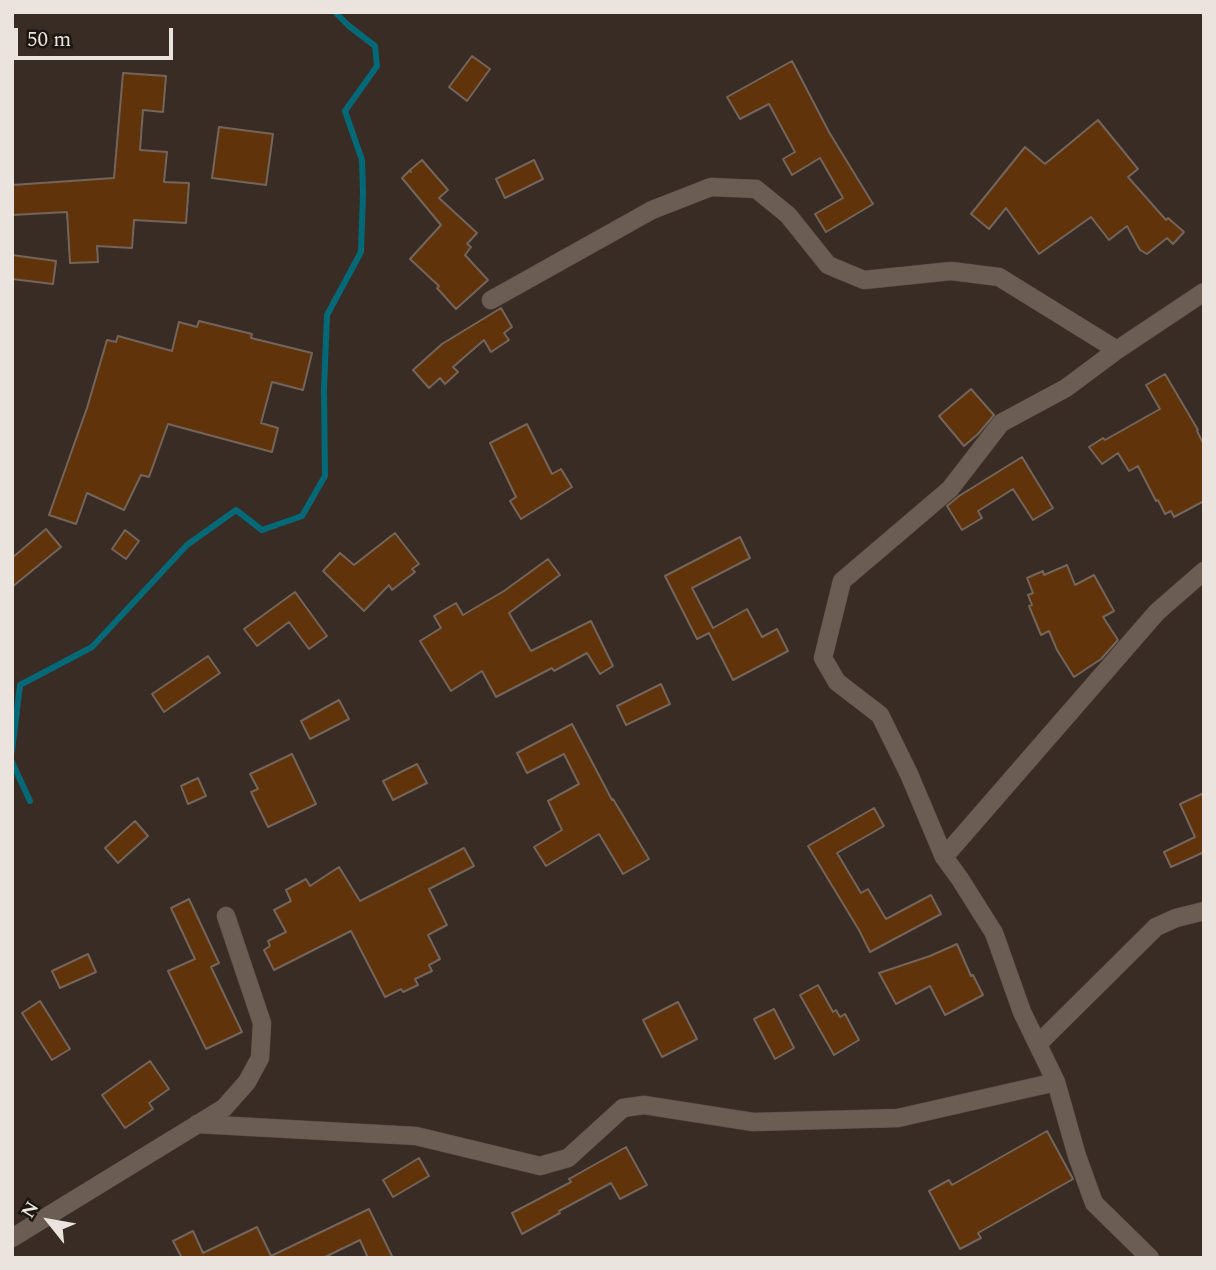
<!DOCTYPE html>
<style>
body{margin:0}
#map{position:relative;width:1216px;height:1270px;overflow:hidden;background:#392c24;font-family:Spectral,serif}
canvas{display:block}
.frame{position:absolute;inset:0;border:14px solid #ebe3dd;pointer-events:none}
.north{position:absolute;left:14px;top:1186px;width:70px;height:70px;-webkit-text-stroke:5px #1c1612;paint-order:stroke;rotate:301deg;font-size:19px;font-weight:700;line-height:28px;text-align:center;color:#ebe3dd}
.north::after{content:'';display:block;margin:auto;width:24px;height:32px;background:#ebe3dd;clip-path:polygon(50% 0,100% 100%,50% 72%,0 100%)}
.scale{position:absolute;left:14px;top:28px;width:159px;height:32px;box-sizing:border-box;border:4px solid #ebe3dd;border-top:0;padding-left:9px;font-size:21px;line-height:24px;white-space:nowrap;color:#ebe3dd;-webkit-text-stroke:5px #1c1612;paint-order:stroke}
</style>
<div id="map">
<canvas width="1216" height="1270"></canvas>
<div class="frame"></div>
<div class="north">N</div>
<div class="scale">50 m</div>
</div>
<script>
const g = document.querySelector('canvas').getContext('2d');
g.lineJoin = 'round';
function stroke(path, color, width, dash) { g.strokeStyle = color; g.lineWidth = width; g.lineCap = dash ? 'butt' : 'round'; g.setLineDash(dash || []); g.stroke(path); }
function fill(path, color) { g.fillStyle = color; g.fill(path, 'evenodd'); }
stroke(new Path2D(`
 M12,751L20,685L92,647L187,545L236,510L262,530L302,516L325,476L324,389L327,315L361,252L363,193L362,160L345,111L377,66L375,46L349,26L335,12
 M12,762L30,801`), '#006978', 6);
const building = new Path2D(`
 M472,56L490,69L467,101L449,87Z
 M792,61L829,132L873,204L826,232L815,214L843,198L820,158L792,175L783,159L795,152L769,104L740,119L727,97Z
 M123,73L166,76L163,112L143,110L140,150L167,152L164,182L189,183L186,223L134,220L132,248L97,246L98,262L70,263L67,212L12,215V185L114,178Z
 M1098,120L1138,169L1128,177L1166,220L1168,218L1184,232L1173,244L1167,238L1147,254L1140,250L1127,226L1109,240L1091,217L1039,254L1006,208L989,229L971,214L1025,147L1045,164Z
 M219,127L273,134L266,185L212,178Z
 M422,160L448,190L439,198L477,233L467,244L471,247L465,255L488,280L456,309L437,288L439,286L410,259L441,225L402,178L410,170L411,172L410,170Z
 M534,160L543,179L505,198L496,179Z
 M12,255L56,261L53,284L12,279Z
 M501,308L512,327L504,333L509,340L491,352L484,340L453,367L458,372L445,384L440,378L429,388L413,370L442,344Z
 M199,321L252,334L251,338L312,353L303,390L272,382L261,423L278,428L272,452L168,424L149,477L141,475L124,510L87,493L76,524L49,515L87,408L107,340L116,342L118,336L172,351L179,322L197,327Z
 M1165,374L1198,430L1197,431L1204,445V501L1174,517L1171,511L1165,514L1158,500L1156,501L1138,466L1129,471L1118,453L1102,464L1089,447L1103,438L1105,440L1160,409L1146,385Z
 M971,389L994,415L978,434L964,446L939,416Z
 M527,424L552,474L561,469L572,487L521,519L510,501L516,497L490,443Z
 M1022,457L1053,508L1033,520L1013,489L978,511L982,518L962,530L947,506L959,496Z
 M46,529L61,547L12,587V558Z
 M125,530L139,541L126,559L112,549Z
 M395,533L419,564L412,569L415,572L392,590L389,585L364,611L323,571L340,553L354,565Z
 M740,537L750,558L692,588L713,628L747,609L762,637L777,629L788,651L733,680L709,633L697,639L665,576Z
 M548,559L560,575L509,613L531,651L591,621L613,666L600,674L587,653L554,671L552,668L496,697L482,671L451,691L420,641L441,628L434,616L456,603L463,615L504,591Z
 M1067,565L1075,585L1094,575L1114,611L1103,617L1118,640L1101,659L1074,677L1057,650L1049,631L1041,635L1029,606L1032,605L1028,595L1033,593L1027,578L1043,571L1044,575Z
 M295,592L327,636L309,649L289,622L257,646L244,629Z
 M208,656L220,673L164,712L152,694Z
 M661,684L670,704L626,725L617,706Z
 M339,700L349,719L310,739L301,721Z
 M572,724L612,800L613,799L649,859L623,874L599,834L546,866L534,847L562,830L548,801L579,784L564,754L527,773L517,753Z
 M292,754L316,804L268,827L251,792L258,789L250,774Z
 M417,764L427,783L393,800L383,781Z
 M198,778L206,796L188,804L181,786Z
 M1204,793V856L1202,853L1171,867L1164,852L1195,837L1180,804Z
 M874,808L884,826L837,853L861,893L868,889L886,919L931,895L941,914L870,952L859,930L808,846Z
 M135,821L148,836L118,863L105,848Z
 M464,848L474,866L429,889L447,925L428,935L440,959L429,965L432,971L415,979L418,985L403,992L401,989L385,997L351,931L274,970L264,950L270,946L268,941L286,932L274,910L291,901L286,890L306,879L310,886L339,867L360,901Z
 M189,899L219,963L211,967L242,1032L206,1049L168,971L195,959L171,908Z
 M957,944L971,976L973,975L983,995L945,1015L930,986L896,1004L879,973L930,956Z
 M88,954L96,972L60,988L52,971Z
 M818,985L833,1012L836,1010L840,1017L845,1014L859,1040L834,1055L800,995Z
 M40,1001L70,1049L52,1060L22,1013Z
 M678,1002L697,1039L662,1057L643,1020Z
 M774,1009L794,1048L775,1059L754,1019Z
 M150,1061L169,1089L149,1103L153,1109L125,1128L102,1095Z
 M1047,1131L1073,1179L978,1233L981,1238L960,1249L929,1191L949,1180L952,1185Z
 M626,1147L647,1185L620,1199L611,1183L559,1211L560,1213L522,1234L512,1213L571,1182L569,1179Z
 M419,1158L429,1176L393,1197L383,1180Z
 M369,1209L393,1258H368L360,1240L323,1258H182L173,1241L193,1231L203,1253L257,1227L271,1256Z`);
fill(building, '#60330a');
stroke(building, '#73655b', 2);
const street = new Path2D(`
 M491,300L652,210L711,187L756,189L788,215L828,265L864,280L951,271L999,277L1117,350
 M944,857L1157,612L1204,571
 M1038,1044L1156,927L1176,918L1204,911
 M197,1124L416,1136L540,1166L568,1158L623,1108L644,1105L753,1122L898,1118L1056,1082
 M12,1238L224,1108L247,1082L260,1058L262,1023L226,916
 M1150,1258L1094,1203L1077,1156L1056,1082L1022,1012L994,933L960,879L944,857L909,774L880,715L837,682L823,658L842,581L950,489L1001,423L1066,388L1117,350L1204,292`);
stroke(street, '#554a42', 19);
stroke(street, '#6b5d53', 18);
</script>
